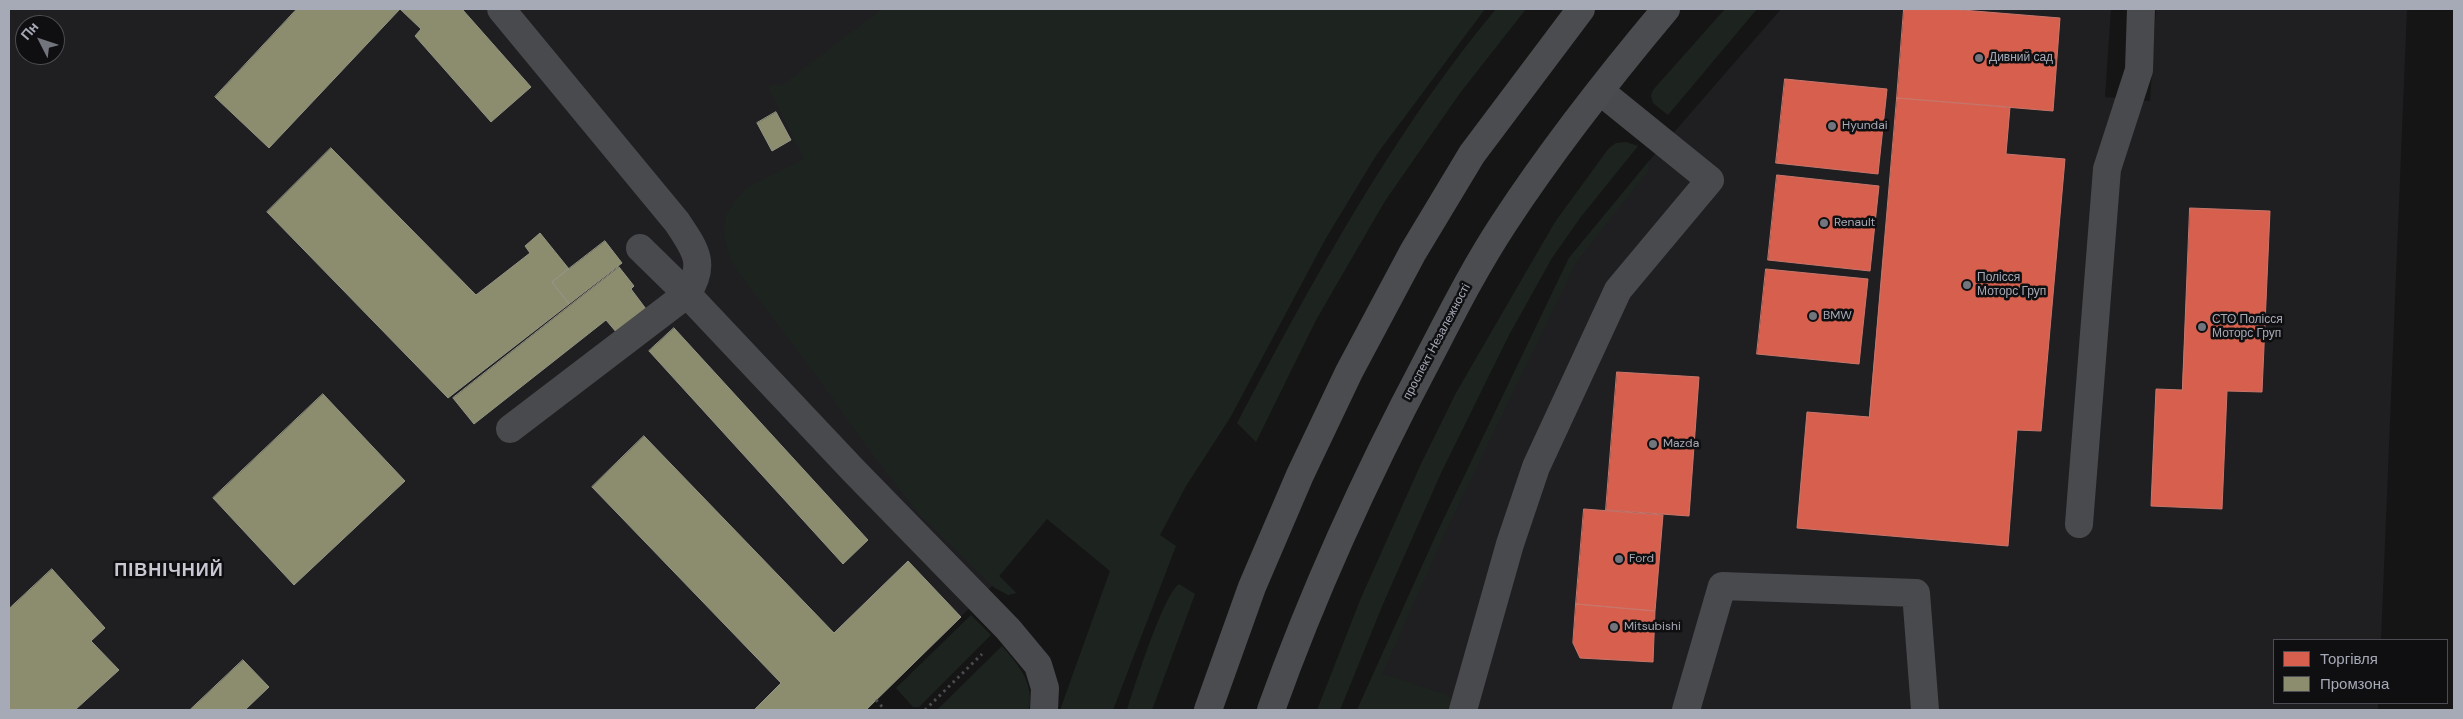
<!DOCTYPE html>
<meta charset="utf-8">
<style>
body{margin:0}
#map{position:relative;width:2463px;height:719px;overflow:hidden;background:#151515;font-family:"DM Sans",sans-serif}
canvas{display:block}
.frame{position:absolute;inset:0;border:10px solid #a6a9b6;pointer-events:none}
.legend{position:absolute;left:2273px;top:639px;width:175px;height:65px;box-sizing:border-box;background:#0f0f11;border:1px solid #4b4d53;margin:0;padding:6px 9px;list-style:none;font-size:15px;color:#a6a9b6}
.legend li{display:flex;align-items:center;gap:10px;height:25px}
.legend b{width:25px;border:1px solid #4b4d53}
.north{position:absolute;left:15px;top:15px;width:50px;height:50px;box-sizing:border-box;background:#0f0f11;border:1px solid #4b4d53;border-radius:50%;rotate:311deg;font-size:14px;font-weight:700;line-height:20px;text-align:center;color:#a6a9b6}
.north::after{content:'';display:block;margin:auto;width:18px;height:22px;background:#73757e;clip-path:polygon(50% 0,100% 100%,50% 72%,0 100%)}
</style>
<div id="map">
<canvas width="2463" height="719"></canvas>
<div class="frame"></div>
<ul class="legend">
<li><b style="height:14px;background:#d6604d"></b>Торгівля</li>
<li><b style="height:14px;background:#8c8c6e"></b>Промзона</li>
</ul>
<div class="north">Пн</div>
</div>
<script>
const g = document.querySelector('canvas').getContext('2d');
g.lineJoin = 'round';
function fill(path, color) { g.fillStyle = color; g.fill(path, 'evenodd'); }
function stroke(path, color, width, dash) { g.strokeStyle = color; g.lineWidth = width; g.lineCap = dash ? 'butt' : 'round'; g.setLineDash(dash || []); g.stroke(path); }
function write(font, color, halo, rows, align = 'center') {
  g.font = font + ' "DM Sans",sans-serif'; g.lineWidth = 5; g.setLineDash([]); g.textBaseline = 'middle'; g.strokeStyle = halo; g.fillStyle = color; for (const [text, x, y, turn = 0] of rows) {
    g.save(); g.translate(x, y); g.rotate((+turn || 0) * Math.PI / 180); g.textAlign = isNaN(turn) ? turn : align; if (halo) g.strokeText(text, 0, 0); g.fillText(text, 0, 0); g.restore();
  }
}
fill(new Path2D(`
 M9,9H1471L999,576L1016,593L1008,595L992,586L866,710H9ZM25,25H55V55H25Z
 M1781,9H2111L2105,97L2150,101L2156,9H2407L2381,640H2274V703H2378V710H1357L1437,533L1569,258L1649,161Z`), '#1f1f21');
fill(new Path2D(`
 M882,9H1485L1377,154L1326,238L1230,418L1186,486L1160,535L1176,546L1113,710H1060L1110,571L1047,519L999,576L1016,593L1008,595L995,588L921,516L873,455L809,365L739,273L729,255L724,236L726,216L735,201L748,187L804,159L768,86L784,84Z
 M1496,9H1526L1460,93L1385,201L1316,320L1256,442L1237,423C1314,279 1391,135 1496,9Z
 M1725,9H1757L1668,115L1653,103L1651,96L1653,90Z
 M1626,142L1638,146L1580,218L1552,258L1509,335L1441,473L1383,604L1340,710H1317L1361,598L1420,466L1456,393L1555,222L1609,148L1616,143Z
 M1649,161L1648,171L1576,262L1448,526L1382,674L1445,694L1453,702L1455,710H1357L1437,533L1569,258Z
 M1179,584L1195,594L1152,710H1127C1134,688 1163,595 1179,584Z
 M971,615L991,635L919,707H913L896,688Z
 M1002,646C1019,666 1034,682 1029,710H937Z`), '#1d241f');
const shops = new Path2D(`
 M1904,9H1950L2060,18L2053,111L1897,98Z
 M1785,79L1887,89L1878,174L1776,163Z
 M1897,98L2010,107L2006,154L2065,159L2041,431L2017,430L2008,546L1797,528L1807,412L1869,417Z
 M1777,175L1879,186L1870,271L1768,260Z
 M2190,208L2270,211L2262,392L2227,391L2222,509L2151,506L2156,389L2182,390Z
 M1766,269L1868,279L1859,364L1757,354Z
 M1617,372L1699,377L1689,516L1606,510Z
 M1584,509L1663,515L1655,611L1576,604Z
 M1576,604L1655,611L1653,662L1580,658L1573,643Z`);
fill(shops, '#d6604d');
stroke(shops, '#c8766c', 1);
const industry = new Path2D(`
 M297,9H462L531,87L491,122L415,36L421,29L400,9L269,148L215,97Z
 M776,112L791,140L772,151L757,123Z
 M331,148L476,295L530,253L525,246L540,233L569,269L552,282L569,304L448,398L267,212Z
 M605,241L622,263L569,304L552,282Z
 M619,267L634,286L631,289L646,309L617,333L606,320L474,424L453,398Z
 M674,328L868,540L843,564L649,351Z
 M323,394L405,481L294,585L213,498Z
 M644,436L834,633L908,561L961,617L866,710H754L781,683L592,487Z
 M52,569L105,628L91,641L119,670L75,710H9V609Z
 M243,660L269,687L245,710H190Z`);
fill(industry, '#8c8c6e');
stroke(industry, '#949584', 1);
stroke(new Path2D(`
 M876,700L885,710
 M925,710L982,654`), '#4b4b50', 3, [2.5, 4]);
stroke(new Path2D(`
 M501,9L677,222C695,249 707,264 687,294L510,429
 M640,248L687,294L853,470L1008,629L1038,665L1045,688L1044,710
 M2079,524L2107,169L2139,70L2141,9
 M1463,710L1510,544L1536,467L1618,290L1710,180L1600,91
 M1686,710L1722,586L1916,593L1925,710`), '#494a4e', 28);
stroke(new Path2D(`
 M1208,710L1252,587L1300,475L1349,372L1413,252L1472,154L1581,9
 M1271,710C1314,590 1367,474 1427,361C1451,315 1475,267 1504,223C1553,148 1609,77 1666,9`), '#4b4c50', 28);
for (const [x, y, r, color] of [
 [1979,58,5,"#73757e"],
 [1832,126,5,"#73757e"],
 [1824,223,5,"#73757e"],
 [1967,285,5,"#73757e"],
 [1813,316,5,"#73757e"],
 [2202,327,5,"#73757e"],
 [1653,444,5,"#73757e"],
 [1619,559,5,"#73757e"],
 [1614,627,5,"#73757e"]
]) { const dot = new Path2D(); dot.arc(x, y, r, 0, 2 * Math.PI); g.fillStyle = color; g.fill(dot); stroke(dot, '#0f0f11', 2); }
write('12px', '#a6a9b6', '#0f0f11', [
 ["Дивний сад",1989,58],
 ["Hyundai",1842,126],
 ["Renault",1834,223],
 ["Полісся",1977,278],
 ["Моторс Груп",1977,292],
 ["BMW",1823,316],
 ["СТО Полісся",2212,320],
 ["Моторс Груп",2212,334],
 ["Mazda",1663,444],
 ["Ford",1629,559],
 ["Mitsubishi",1624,627]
], 'left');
write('12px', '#a6a9b6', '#0f0f11', [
 ["проспект Незалежності",1437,342,-62]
]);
g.letterSpacing = '1px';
write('bold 18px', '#c7c8d2', '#0f0f11', [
 ["ПІВНІЧНИЙ",169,571]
]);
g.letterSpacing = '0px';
</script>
